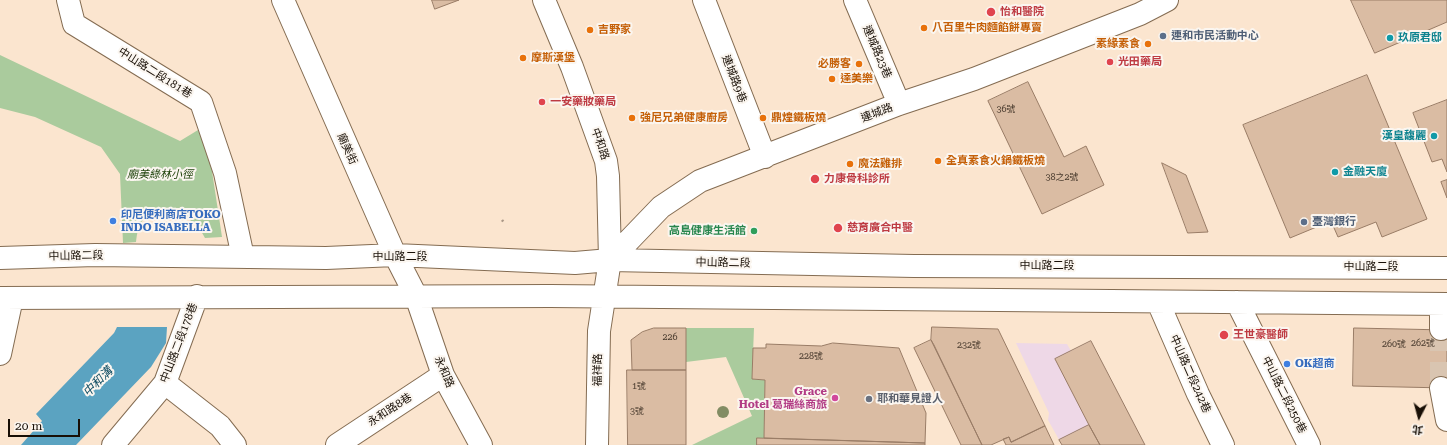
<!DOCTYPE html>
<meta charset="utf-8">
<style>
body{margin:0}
#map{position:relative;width:1447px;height:445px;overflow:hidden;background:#fbe5cf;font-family:"Roboto Serif","Noto Sans TC",serif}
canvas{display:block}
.north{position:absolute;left:1399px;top:397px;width:40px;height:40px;-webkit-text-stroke:3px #fbf6f0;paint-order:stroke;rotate:186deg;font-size:11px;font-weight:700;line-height:16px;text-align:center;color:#180f06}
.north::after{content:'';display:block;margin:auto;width:14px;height:18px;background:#180f06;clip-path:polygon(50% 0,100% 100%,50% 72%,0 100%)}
.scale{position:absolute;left:8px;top:419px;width:72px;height:18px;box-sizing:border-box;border:2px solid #180f06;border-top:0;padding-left:5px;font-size:12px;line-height:14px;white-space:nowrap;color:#180f06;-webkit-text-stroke:3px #fbf6f0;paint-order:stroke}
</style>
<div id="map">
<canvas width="1447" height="445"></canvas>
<div class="north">北</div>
<div class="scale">20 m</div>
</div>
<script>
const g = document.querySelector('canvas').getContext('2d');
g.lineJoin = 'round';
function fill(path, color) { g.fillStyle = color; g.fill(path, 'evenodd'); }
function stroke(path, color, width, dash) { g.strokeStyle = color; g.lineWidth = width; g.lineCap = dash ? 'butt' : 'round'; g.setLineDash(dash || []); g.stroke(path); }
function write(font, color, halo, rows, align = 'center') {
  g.font = font + ' "Roboto Serif","Noto Sans TC",serif'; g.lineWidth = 4; g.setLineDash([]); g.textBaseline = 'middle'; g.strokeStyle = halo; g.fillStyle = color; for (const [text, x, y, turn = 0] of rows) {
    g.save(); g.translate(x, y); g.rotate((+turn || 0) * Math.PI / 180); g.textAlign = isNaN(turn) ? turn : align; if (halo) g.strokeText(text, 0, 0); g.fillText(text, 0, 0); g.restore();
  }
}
fill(new Path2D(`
 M1091,341L1145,445H1062L1048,420L1049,413L1016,343L1067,344L1071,351Z`), '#eed8e7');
fill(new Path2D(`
 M0,55L180,141L198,130L210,158L222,237L205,238C196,219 181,212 160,214C155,214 148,215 145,218C138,224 137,234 136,242L123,243L120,174L101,147L35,117L0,108Z
 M686,328H754L752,379L765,380L764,438H757V445H692L752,416L726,357L686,362Z`), '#aacb9d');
fill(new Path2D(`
 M117,327H167L166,343L151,367L76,445H21L42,421L36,414L114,333Z`), '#5ba3c1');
const building = new Path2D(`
 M432,0H459L435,9Z
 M1351,0H1447V22L1375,53Z
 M1367,75L1427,219L1382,237L1376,222L1338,237L1331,221L1290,238L1243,125Z
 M1028,82L1064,157L1086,146L1104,185L1042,214L988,101Z
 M1447,100V172L1442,159L1432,162L1413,113Z
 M1162,163L1186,175L1208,232L1188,233Z
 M1447,180V198L1441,182Z
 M932,327L998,329L1045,426L1011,442L1009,437L991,445H982L931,340Z
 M654,328H686V370H632L631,340L642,332Z
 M1354,328L1447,330V388L1353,386Z
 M931,340L934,345L982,445H961L914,348Z
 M1091,341L1145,445H1100L1089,425L1055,359Z
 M833,343L899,348L926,413L925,443L764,438L765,380L752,379L753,348H766V344L821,346Z
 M627,370H686V445H628Z
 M1089,425L1100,445H1062L1059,440Z
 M1045,426L1054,445H1006L1003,439L1009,437L1011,442Z
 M757,438L925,443V445H757Z`);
fill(building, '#dabca3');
stroke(building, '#997c66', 1);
stroke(new Path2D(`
 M1441,329V388`), '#d9c5b1', 22, [22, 11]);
const minor = new Path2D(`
 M68,0L74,24L201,102L225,173L243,257
 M283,0L395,255L416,296L443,375L481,445
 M544,0L572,67L606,161L608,176L610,260L599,331L597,445
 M704,0L765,157
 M855,0L899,104
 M0,258L95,255L326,258L395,255L575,263L610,260L914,266L1447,268
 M610,260L661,207L700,181L899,104L974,79L1140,14L1167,0
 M0,298L550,296L1447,304
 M1158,302L1198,394L1223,445
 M1237,302L1309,445
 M1441,329V304
 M0,354L12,298
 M165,383L220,426L235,445
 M1441,388L1447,420
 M113,445L165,383L197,296
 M337,445L443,375`);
stroke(minor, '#846c52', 24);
stroke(new Path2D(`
 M502,220L505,224`), '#a99786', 2.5, [2, 3]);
stroke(minor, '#fff', 22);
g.fillStyle = '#828c63';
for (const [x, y] of [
 [723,412]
]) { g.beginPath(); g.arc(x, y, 6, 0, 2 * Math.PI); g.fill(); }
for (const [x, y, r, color] of [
 [991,12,5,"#e0444e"],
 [924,28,4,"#e8710a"],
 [590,30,4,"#e8710a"],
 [1163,36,4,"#5c6f8a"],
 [1390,38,4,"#0f9aa8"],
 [1148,44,4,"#e8710a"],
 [523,58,4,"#e8710a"],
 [1110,62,4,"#e0444e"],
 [859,64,4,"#e8710a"],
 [832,79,4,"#e8710a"],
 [542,102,4,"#e0444e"],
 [632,118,4,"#e8710a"],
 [763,118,4,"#e8710a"],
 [1434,136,4,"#0f9aa8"],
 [938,161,4,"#e8710a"],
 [850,164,4,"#e8710a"],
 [1335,172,4,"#0f9aa8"],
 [815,179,5,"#e0444e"],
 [113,221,4,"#3f7fe0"],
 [1304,222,4,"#5c6f8a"],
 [838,228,5,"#e0444e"],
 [754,231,4,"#2e9e5b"],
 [1224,335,5,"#e0444e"],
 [1287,364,4,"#3f7fe0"],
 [835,398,4,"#d1479c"],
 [869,399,4,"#6b7280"]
]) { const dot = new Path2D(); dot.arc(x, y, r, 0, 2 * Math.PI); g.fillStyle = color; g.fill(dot); stroke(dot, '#fbf6f0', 1.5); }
write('9px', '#483a2d', null, [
 ["36號",1006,109],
 ["38之2號",1062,177],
 ["226",670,337],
 ["262號",1423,343],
 ["260號",1394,344],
 ["232號",969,345],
 ["228號",811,356],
 ["1號",639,386],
 ["3號",637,411]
]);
write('bold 11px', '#be3a42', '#fbf6f0', [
 ["怡和醫院",1000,12],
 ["光田藥局",1118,62],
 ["一安藥妝藥局",550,102],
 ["力康骨科診所",824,179],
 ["慈育廣合中醫",847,228],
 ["王世豪醫師",1233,335]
], 'left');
write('bold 11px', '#c56008', '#fbf6f0', [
 ["八百里牛肉麵餡餅專賣",932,28],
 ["吉野家",598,30],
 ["素緣素食",1140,44,"right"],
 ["摩斯漢堡",531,58],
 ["必勝客",851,64,"right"],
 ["達美樂",840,79],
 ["強尼兄弟健康廚房",640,118],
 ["鼎煌鐵板燒",771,118],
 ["全真素食火鍋鐵板燒",946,161],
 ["魔法雞排",858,164]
], 'left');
write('bold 11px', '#4e5e75', '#fbf6f0', [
 ["連和市民活動中心",1171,36],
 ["臺灣銀行",1312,222]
], 'left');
write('bold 11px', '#0d838f', '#fbf6f0', [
 ["玖原君邸",1398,38],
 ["漢皇馥麗",1426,136,"right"],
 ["金融天廈",1343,172]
], 'left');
write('11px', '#180f06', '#fbf6f0', [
 ["連城路23巷",877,52,67],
 ["中山路二段181巷",155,73,32],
 ["連城路9巷",734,79,69],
 ["連城路",877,113,-21],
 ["中和路",600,144,71],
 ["廟美街",347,149,66],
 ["中山路二段",76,256,-1],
 ["中山路二段",400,257],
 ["中山路二段",723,263,1],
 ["中山路二段",1047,266],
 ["中山路二段",1371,267],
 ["中山路二段178巷",179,343,-69],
 ["福祥路",598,370,-89],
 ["永和路",444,372,67],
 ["中山路二段242巷",1190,374,66],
 ["中山路二段250巷",1284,395,63],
 ["永和路8巷",390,410,-33]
]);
write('italic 11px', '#1f430b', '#fbf6f0', [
 ["廟美綠林小徑",160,175]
]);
write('bold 11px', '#366cbe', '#fbf6f0', [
 ["印尼便利商店TOKO",121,215],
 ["INDO ISABELLA",121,228],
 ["OK超商",1295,364]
], 'left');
write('bold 11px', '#27864d', '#fbf6f0', [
 ["高島健康生活館",746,231]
], 'right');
write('bold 11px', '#b23c85', '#fbf6f0', [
 ["Grace",827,392],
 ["Hotel 葛瑞絲商旅",827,405]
], 'right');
write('bold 11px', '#5b616d', '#fbf6f0', [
 ["耶和華見證人",877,399]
], 'left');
write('italic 12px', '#114e64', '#fbf6f0', [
 ["中和溝",98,382,-45]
]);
</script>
